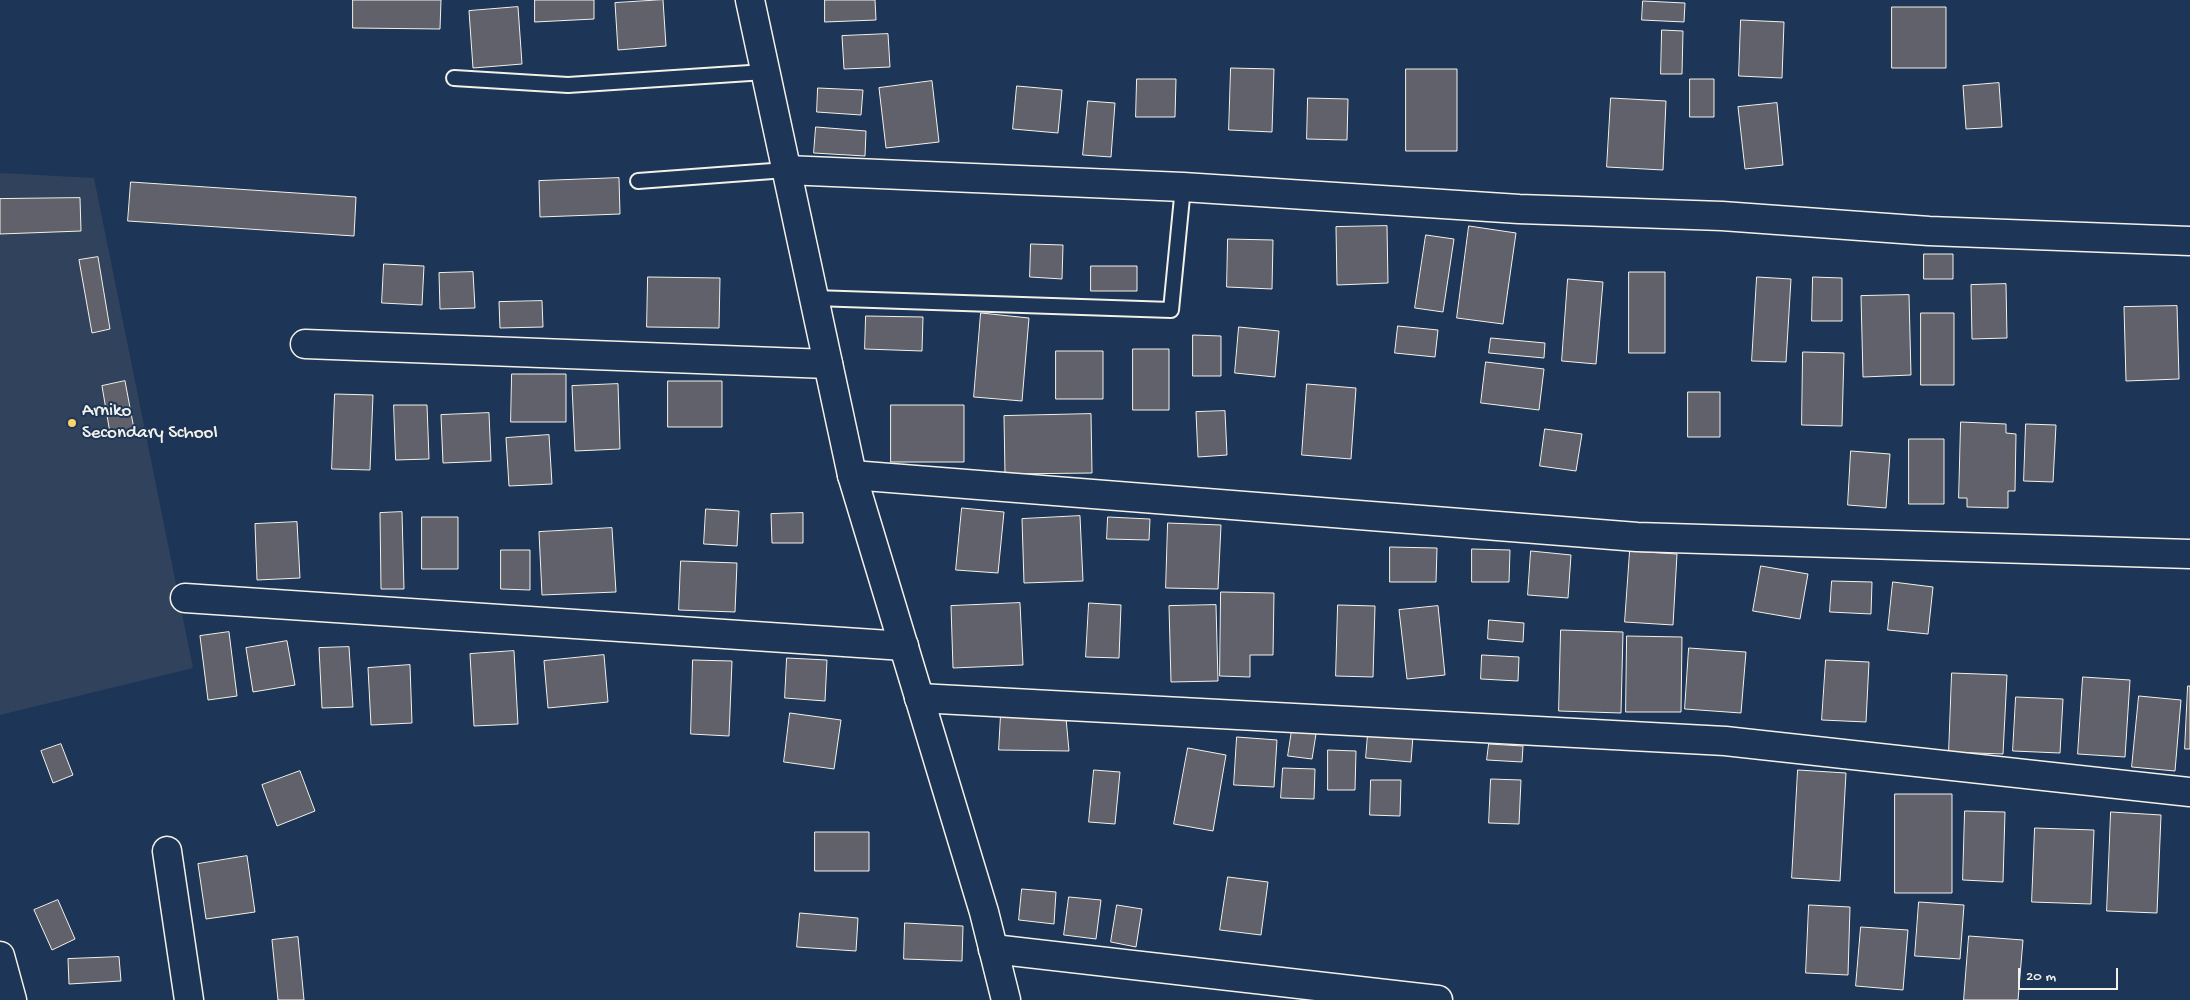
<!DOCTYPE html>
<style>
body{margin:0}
#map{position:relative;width:2190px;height:1000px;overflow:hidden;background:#1d3557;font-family:"Gochi Hand",sans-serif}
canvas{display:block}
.scale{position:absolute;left:2018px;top:968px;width:100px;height:22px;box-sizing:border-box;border:2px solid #f4f1e8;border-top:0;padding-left:6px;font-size:15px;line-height:18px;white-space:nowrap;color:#f4f1e8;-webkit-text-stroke:4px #1d3557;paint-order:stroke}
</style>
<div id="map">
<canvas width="2190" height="1000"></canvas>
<div class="scale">20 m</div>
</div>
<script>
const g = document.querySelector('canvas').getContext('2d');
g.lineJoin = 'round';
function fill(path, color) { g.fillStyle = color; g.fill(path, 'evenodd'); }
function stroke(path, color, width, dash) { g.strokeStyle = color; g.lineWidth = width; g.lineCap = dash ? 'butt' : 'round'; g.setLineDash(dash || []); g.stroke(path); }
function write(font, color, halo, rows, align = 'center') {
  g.font = font + ' "Gochi Hand",sans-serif'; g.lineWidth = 4; g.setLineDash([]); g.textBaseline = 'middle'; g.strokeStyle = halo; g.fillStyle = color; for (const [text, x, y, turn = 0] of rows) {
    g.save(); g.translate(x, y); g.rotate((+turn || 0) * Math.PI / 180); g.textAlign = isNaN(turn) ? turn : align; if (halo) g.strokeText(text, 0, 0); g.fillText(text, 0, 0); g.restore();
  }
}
fill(new Path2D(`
 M0,173L94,178L193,668L0,715Z`), '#31425d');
const building = new Path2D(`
 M353,0H441L440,29L353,28Z
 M535,0H594V19L535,22Z
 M663,0L666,46L618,50L615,3Z
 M825,0H875L876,20L825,22Z
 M1643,1L1685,3L1684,22L1642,20Z
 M518,7L522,64L473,68L469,11Z
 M1892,7H1946V68H1892Z
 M1741,20L1784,22L1782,78L1739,76Z
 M1662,30L1683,31L1682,74H1661Z
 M888,34L890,67L844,69L842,36Z
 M1231,68L1274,69L1272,132L1229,130Z
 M1406,69H1457V151H1406Z
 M1137,79H1176L1175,117H1136Z
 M1690,79H1714V117H1690Z
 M932,81L939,142L886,148L879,88Z
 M1999,83L2002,127L1966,129L1963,86Z
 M1017,86L1062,90L1058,133L1013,129Z
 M818,88L863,90L861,115L817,112Z
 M1308,98L1348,99L1347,140L1307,139Z
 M1611,98L1666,101L1663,170L1607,167Z
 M1088,101L1115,103L1111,157L1083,155Z
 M1777,103L1783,165L1745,169L1738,107Z
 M816,127L866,131L865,156L814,153Z
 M619,178L620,214L540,217L539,181Z
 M131,182L356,197L354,236L128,221Z
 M80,198L81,231L0,234V199Z
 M1387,226L1388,283L1337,285L1336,227Z
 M1469,226L1516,233L1503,324L1457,318Z
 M1426,235L1454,239L1443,312L1415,308Z
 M1228,239L1273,240L1272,289L1227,287Z
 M1031,244L1063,245L1062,279L1030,277Z
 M1924,254H1953V279H1924Z
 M98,257L110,329L92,333L79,260Z
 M384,264L424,266L422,305L382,303Z
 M1091,266H1137V291H1091Z
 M473,272L475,308L440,309L439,273Z
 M1629,272H1665V353H1629Z
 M648,277L720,278L719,328L647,327Z
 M1757,277L1791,279L1786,362L1752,361Z
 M1813,277L1842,278V321H1812Z
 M1568,279L1603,282L1596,364L1562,361Z
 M2006,284L2007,338L1972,339L1971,285Z
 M1909,295L1911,375L1863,377L1861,296Z
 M542,301L543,327L500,328L499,302Z
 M2177,306L2179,379L2126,381L2124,307Z
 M981,313L1029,318L1022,401L974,397Z
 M1921,313H1954V385H1921Z
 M866,316L923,317L922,351L865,349Z
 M1398,326L1438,330L1435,357L1395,353Z
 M1239,327L1279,331L1275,377L1235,373Z
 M1193,335L1221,336V376H1193Z
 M1491,338L1545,343L1544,358L1489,353Z
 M1133,349H1169V410H1133Z
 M1056,351H1103V399H1056Z
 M1803,352L1844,353L1842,426L1802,425Z
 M1486,362L1544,369L1539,410L1481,403Z
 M512,374H566V422H511Z
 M125,381L134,429L110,433L102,386Z
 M668,381H722V427H668Z
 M618,384L620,449L575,451L572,386Z
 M1307,384L1356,388L1351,459L1302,455Z
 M1688,392H1720V437H1688Z
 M335,394L373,395L370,470L332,469Z
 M394,405H427L429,459L396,460Z
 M891,405H964V462H891Z
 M1225,411L1227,455L1198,457L1196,412Z
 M489,413L491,461L443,463L441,415Z
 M1091,414L1092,473L1005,474L1004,416Z
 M1961,422L2006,424V433L2016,434L2015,491H2008V508L1967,507V498H1959Z
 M2026,424L2056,425L2053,482L2024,481Z
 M1545,429L1582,434L1576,471L1540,466Z
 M549,435L552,484L509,486L506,438Z
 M1909,439H1944V504H1909Z
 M1851,451L1890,454L1886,508L1848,505Z
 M962,508L1004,512L998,573L956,570Z
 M706,509L739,511L737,546L704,544Z
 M402,512L404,589H381L380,513Z
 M803,513V543H772L771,514Z
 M1080,516L1083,581L1024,583L1022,519Z
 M422,517H458V569H422Z
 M1108,517L1150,519L1149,540L1107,539Z
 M297,522L300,578L257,580L255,524Z
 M1168,523L1221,525L1218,589L1166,588Z
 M612,528L616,592L542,595L539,532Z
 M1390,547L1437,548L1436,582H1390Z
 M1472,549L1510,550L1509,582H1472Z
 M501,550H530V590L501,589Z
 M1531,551L1571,555L1568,598L1528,595Z
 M1630,551L1677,554L1673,625L1625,622Z
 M681,561L737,563L735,612L679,610Z
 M1761,566L1808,574L1800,619L1753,611Z
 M1832,581L1872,582L1871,614L1830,612Z
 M1893,582L1933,587L1928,634L1888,630Z
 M1221,592L1274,593L1273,655H1250V677L1220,676Z
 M1020,603L1023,665L953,668L951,606Z
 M1089,603L1121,605L1119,658L1086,657Z
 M1216,605L1218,681L1171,682L1169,606Z
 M1338,605L1375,606L1373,677L1336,676Z
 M1438,606L1445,675L1407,679L1399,610Z
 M1489,620L1524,623L1523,642L1488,639Z
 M1561,630L1623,632L1621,713L1559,711Z
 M229,632L237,696L208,700L200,636Z
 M1627,636L1682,637L1681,712H1626Z
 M287,641L295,685L253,692L246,648Z
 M349,647L353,707L322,708L319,648Z
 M1689,648L1746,652L1741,713L1685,709Z
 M514,651L518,724L474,726L470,654Z
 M604,655L608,702L548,708L544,661Z
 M1482,655L1519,657L1518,681L1481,679Z
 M787,658L827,660L825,701L785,698Z
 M693,660L732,661L729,736L691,734Z
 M1826,660L1869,662L1866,722L1822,720Z
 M410,665L412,723L371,725L368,668Z
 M1952,673L2007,675L2003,754L1949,752Z
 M2083,677L2130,680L2125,757L2078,754Z
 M2188,686H2190V749H2185Z
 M2139,696L2181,700L2175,771L2132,767Z
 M2016,697L2063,699L2060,753L2013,751Z
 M790,713L841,720L834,769L784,762Z
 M1001,714L1066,718L1069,751L999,750Z
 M1292,730L1316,734L1312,759L1288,756Z
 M1368,734L1413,736L1411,762L1366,758Z
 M1237,737L1277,740L1274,787L1234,785Z
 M61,744L73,775L53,783L41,751Z
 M1489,744L1523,746L1522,762L1487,760Z
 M1188,748L1226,755L1213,831L1174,824Z
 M1328,750L1356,751L1355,790H1328Z
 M1283,768L1315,769L1314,799L1281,798Z
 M1094,770L1120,772L1115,824L1089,822Z
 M1798,770L1846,773L1840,881L1792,878Z
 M300,771L315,811L277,826L262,785Z
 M1491,779L1521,780L1519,824L1489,823Z
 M1371,780H1401L1400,816L1370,815Z
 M1895,794H1952V893H1895Z
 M1965,811L2005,812L2003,882L1963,880Z
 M2111,812L2161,815L2157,913L2107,911Z
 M2035,828L2094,830L2091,904L2032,902Z
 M815,832H869V871H815Z
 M247,856L255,912L206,919L198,864Z
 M1228,877L1268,882L1261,935L1220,930Z
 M1022,889L1056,892L1054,924L1019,920Z
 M1069,897L1101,900L1096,939L1064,935Z
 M58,900L75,939L52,950L34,910Z
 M1919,902L1964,905L1960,959L1915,956Z
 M1117,905L1142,909L1136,947L1111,942Z
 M1809,905L1850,907L1848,975L1806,973Z
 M800,913L858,918L856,951L797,947Z
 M905,923L963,926L962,961L904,959Z
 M1861,927L1908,930L1903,990L1856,986Z
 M1969,936L2023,940L2018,1000H1964Z
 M298,937L304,1000H278L272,940Z
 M119,957L121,981L69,984L68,959Z`);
fill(building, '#60616a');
stroke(building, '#f4f1e8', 1);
const service = new Path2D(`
 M454,78L568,85L765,72
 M638,181L786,170
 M814,298L1171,310L1183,187`);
const minor = new Path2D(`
 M786,170L1183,187L1519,209L1722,216L1929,231L2190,241
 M305,344L828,364
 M852,475L1637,537L2190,554
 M185,598L904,646
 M919,698L1725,741L2190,792
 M167,851L189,1000
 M993,949L1438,1000
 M0,956L12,1000`);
const tertiary = new Path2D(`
 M750,0L852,475L984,912L1006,1000`);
stroke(service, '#f4f1e8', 18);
stroke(minor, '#f4f1e8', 31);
stroke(tertiary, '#f4f1e8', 31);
stroke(service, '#1d3557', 14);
stroke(minor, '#1d3557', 28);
stroke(tertiary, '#1d3557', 28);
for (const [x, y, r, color] of [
 [72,423,5,"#ffd166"]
]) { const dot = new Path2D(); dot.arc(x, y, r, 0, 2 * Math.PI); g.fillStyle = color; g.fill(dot); stroke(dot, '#1d3557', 2); }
write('19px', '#f4f1e8', '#1d3557', [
 ["Arniko",82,412],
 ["Secondary School",82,434]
], 'left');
</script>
